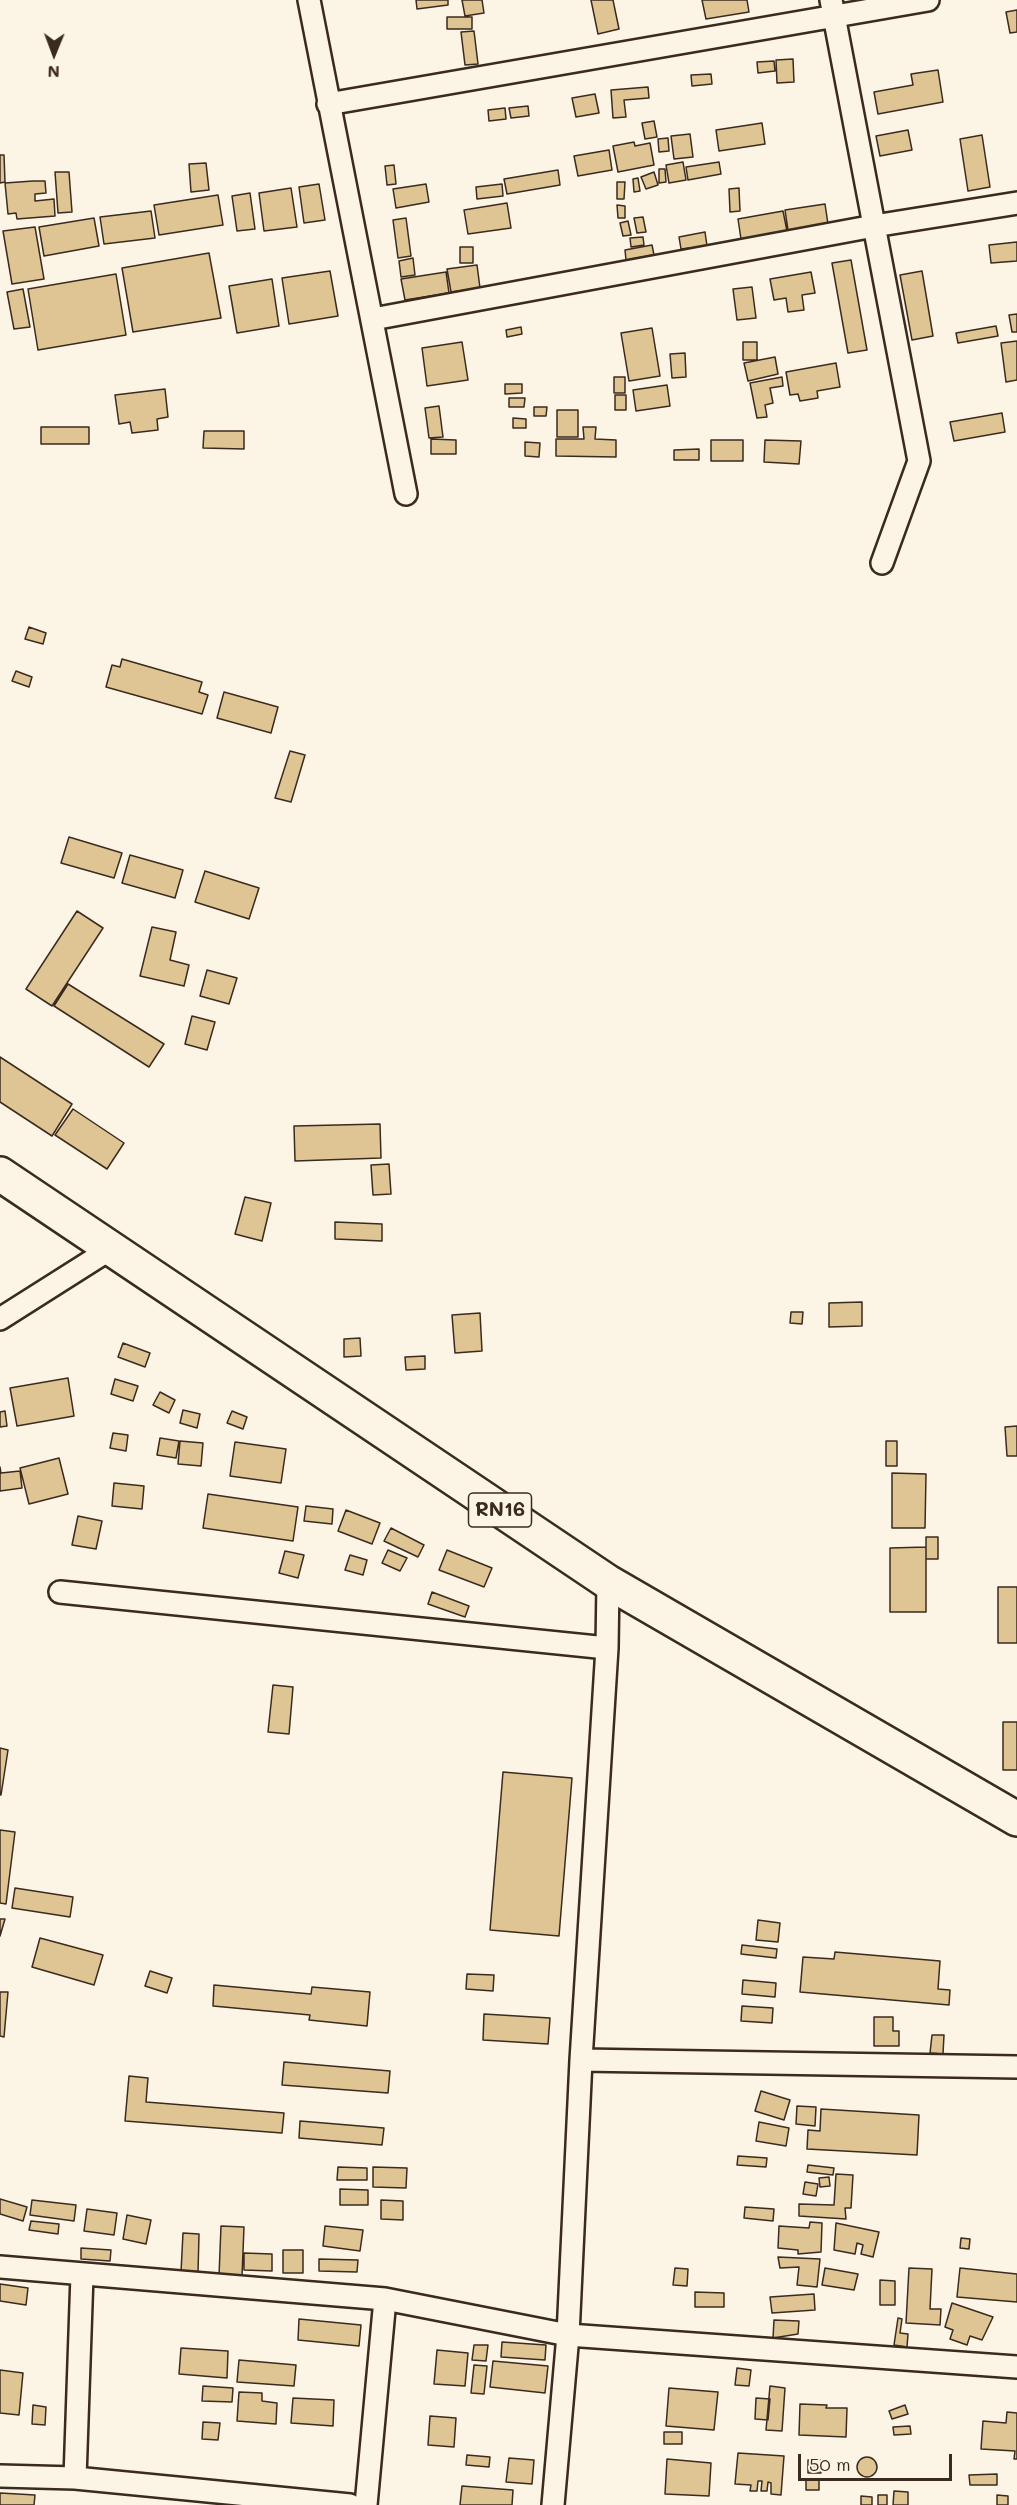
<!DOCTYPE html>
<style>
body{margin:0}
#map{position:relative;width:1017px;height:2505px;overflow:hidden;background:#fcf5e5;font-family:Mali,sans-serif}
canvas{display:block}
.north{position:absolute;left:24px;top:24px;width:60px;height:60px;-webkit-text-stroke:4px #fcf5e5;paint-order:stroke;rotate:181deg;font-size:16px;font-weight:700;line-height:24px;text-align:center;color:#3b2a1e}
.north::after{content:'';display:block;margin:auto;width:21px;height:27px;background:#3b2a1e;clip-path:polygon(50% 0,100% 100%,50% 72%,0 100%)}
.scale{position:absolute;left:798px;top:2454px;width:154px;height:27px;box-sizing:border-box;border:3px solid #3b2a1e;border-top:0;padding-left:8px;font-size:18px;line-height:21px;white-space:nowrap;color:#3b2a1e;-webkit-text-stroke:4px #fcf5e5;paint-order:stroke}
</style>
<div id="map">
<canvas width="1017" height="2505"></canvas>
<div class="north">N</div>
<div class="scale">50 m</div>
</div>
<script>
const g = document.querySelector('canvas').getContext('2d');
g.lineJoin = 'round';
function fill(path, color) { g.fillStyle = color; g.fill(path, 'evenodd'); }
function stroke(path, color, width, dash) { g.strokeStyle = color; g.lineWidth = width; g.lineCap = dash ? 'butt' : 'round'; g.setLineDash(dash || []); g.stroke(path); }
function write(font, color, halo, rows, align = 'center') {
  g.font = font + ' Mali,sans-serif'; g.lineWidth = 4.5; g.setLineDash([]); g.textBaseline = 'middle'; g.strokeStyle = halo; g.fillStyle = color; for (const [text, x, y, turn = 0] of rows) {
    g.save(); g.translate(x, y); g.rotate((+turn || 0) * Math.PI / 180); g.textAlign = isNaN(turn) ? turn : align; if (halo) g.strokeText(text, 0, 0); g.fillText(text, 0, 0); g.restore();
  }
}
const building = new Path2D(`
 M416,0H448V5L417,9Z
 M462,0H482L484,13L465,16Z
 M591,0H613L619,29L598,34Z
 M702,0H747L749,12L706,19Z
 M1017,10V32L1010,33L1006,12Z
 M447,17H472V29H447Z
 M474,31L478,64L465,65L461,32Z
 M793,59L794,82L777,83L776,60Z
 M774,61L775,71L758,73L757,62Z
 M938,70L943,102L878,114L874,92L913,85L911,74Z
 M711,74L712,84L692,86L691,75Z
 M648,87L649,98L624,100L626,117L613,118L611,90Z
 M595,94L599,113L576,117L572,98Z
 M528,106L529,116L511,118L509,108Z
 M505,108L506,119L489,121L488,110Z
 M654,121L657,137L645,139L642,123Z
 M762,123L765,144L719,151L716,130Z
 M908,130L912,150L880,156L876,136Z
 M690,134L693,157L674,159L671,136Z
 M982,135L990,187L968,191L960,139Z
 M668,138L669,151L659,152L658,139Z
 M634,142L635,146L650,143L654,165L618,172L613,146Z
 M609,150L612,170L578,176L574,156Z
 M0,155H4L5,182L0,183Z
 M683,162L686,180L669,183L666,165Z
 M719,162L721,174L688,180L686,167Z
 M206,163L209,190L191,192L189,164Z
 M394,165L396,184L387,185L385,166Z
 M659,169H665L666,182L659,183Z
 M558,170L560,185L507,194L504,179Z
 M55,172H69L72,212L58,213Z
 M654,172L658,185L646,189L641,177Z
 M638,178L640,191L634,192L633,179Z
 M33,181H45L46,193L35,194V201L54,199L55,216L17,219L16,213L8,214L5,183Z
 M617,182H625L624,199H617Z
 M319,184L325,220L304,223L299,187Z
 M426,184L429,202L396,208L393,189Z
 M502,184L503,196L477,199L476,187Z
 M291,188L297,227L264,231L259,193Z
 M739,188L740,211L730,212L729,189Z
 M250,193L255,229L237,231L232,196Z
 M218,195L223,225L159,235L154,205Z
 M507,203L511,228L468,234L464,210Z
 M825,204L828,224L788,230L785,210Z
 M617,205L625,206V218H618Z
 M151,211L155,238L104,244L100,217Z
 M783,211L787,231L741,239L738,219Z
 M643,217L646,232L637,233L634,218Z
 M94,218L99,246L44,256L39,227Z
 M406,218L411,256L398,258L393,220Z
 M628,221L631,235L623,236L620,223Z
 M35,227L44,279L12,284L3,231Z
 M705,232L707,246L681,249L679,237Z
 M643,237L644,245L631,247L630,238Z
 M1017,242V261L991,263L989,245Z
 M652,245L654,255L626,260L625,250Z
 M460,247H473V263H460Z
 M209,253L221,318L133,332L122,268Z
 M413,258L415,275L401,277L399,261Z
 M851,260L867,350L848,353L832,263Z
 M477,265L480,288L451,292L447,269Z
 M330,271L338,316L289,324L282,278Z
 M922,271L933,336L912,340L900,275Z
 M446,272L449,293L405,300L401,279Z
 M811,272L815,293L802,295L804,310L788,312L786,298L774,300L770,279Z
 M116,274L126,335L38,350L28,289Z
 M272,279L279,326L237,333L229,286Z
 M752,287L756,318L737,320L733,289Z
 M23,289L30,327L14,329L7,292Z
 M1017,314V332H1012L1009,315Z
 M996,326L998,336L958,343L956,333Z
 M521,327L522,334L507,337L506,330Z
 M652,328L660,376L629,381L621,333Z
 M1017,341V380L1006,382L1001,343Z
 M462,342L468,380L427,386L422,348Z
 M743,342H757V360H743Z
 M685,353L686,377L672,378L670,354Z
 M775,357L778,374L748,381L744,363Z
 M836,363L840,387L817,391L818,398L800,401L798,394L790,395L786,372Z
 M614,377H625V393H614Z
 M782,377L783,386L770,388L773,403L765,405L767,417L757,418L750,383Z
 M505,384H522V393L505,394Z
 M667,385L670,406L636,411L633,390Z
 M165,389L168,417L157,419L158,430L132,433L130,422L119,424L115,395Z
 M615,395H626V410H615Z
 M509,398H525L524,407H509Z
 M439,406L443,437L429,438L425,408Z
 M534,407H547L546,416H534Z
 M557,410H578V437H557Z
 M1002,413L1005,432L954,441L950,422Z
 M513,418L526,419V428H513Z
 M41,427H89V444H41Z
 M583,427H596L595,439L616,440V457L556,456V439H584Z
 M204,431H244V449L203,448Z
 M431,439L456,440V454H431Z
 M711,440H743V461H711Z
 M765,440L801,441L799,464L764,462Z
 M525,442L540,443L539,457L525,456Z
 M699,449V460H674V450Z
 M29,627L46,633L43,644L25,639Z
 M122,659L202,682L199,692L208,695L202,714L106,687L112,665L120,667Z
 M16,671L32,677L29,687L12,681Z
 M224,692L278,707L271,733L217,718Z
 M290,751L305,755L291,802L275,798Z
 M69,837L122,853L114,878L61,863Z
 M130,855L183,870L175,898L122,883Z
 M205,871L259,888L249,919L195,902Z
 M77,911L103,928L52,1006L26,989Z
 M152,927L176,932L170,960L189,965L184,986L140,976Z
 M207,970L237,978L229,1004L200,996Z
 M68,984L164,1044L149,1067L54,1006Z
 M192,1016L215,1022L207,1050L185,1044Z
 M0,1057L72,1104L52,1136L0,1102Z
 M73,1109L124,1143L107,1169L55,1135Z
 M380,1124L381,1158L295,1161L294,1126Z
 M389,1164L391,1194L373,1195L371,1165Z
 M245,1197L271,1203L262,1241L235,1234Z
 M335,1222L382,1224V1241L335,1239Z
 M862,1302V1326L829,1327V1303Z
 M791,1312H803L802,1324L790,1323Z
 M480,1313L482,1351L455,1353L452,1315Z
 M360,1338L361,1356L344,1357V1339Z
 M123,1343L150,1353L145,1367L118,1357Z
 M425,1356V1369L406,1370L405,1357Z
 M68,1378L74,1416L17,1426L10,1388Z
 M115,1379L138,1386L133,1401L111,1394Z
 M160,1392L175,1400L169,1413L153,1405Z
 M183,1410L200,1414L197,1428L180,1423Z
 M5,1411L7,1426L0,1427V1412Z
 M232,1411L247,1417L243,1429L227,1423Z
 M1017,1426V1456H1007L1005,1427Z
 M113,1433L128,1435L126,1451L110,1448Z
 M160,1438L179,1441L176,1458L157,1455Z
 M180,1441L203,1443L201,1466L178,1464Z
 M886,1441H897V1466H886Z
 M235,1442L286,1449L281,1483L230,1476Z
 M59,1458L68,1494L29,1504L20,1468Z
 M0,1467L1,1473L20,1471L22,1488L0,1491Z
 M892,1473L926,1474L925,1528H892Z
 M114,1483L144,1486L142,1509L112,1506Z
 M208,1494L298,1507L293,1541L203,1528Z
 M306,1506L333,1509L332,1524L304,1521Z
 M346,1510L380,1523L372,1544L338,1531Z
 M78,1516L102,1521L96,1549L72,1545Z
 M391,1528L424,1545L418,1557L384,1541Z
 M926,1537H938V1559H926Z
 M926,1547V1612H890V1548Z
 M388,1550L407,1558L400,1571L382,1563Z
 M447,1550L492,1568L484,1587L439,1570Z
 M285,1551L304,1555L298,1578L279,1573Z
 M350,1555L367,1560L363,1575L345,1570Z
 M998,1587H1017V1643H998Z
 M432,1592L469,1606L465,1617L428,1604Z
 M273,1685L293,1687L289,1734L268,1732Z
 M1003,1722H1017V1770H1003Z
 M0,1748L8,1750L1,1795H0Z
 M503,1772L572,1778L559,1936L490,1930Z
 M0,1830L15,1832L6,1904L0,1903Z
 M15,1888L73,1897L70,1917L12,1908Z
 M0,1919H5L0,1936Z
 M758,1920L780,1923L778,1942L756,1940Z
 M40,1938L103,1955L94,1985L32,1967Z
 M742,1945L777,1949L776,1958L741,1954Z
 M835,1952L940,1961L938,1989L950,1990L949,2005L800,1992L803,1957L834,1959Z
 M150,1971L172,1978L167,1993L145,1986Z
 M467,1974L494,1975L493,1991L466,1989Z
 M743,1980L776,1983L775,1997L742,1994Z
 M214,1985L311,1994L312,1987L370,1992L367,2026L309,2020L310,2015L213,2006Z
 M0,1992H8L4,2037L0,2036Z
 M742,2006L773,2008L772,2023L741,2021Z
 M484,2014L550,2018L548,2044L483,2040Z
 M874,2017H893V2031H899V2046H874Z
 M932,2035H944L943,2054L930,2053Z
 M284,2062L390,2071L388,2093L282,2085Z
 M129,2076L148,2078L146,2102L284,2113L282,2133L125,2121Z
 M761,2091L790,2100L784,2120L755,2111Z
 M797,2106L816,2107L815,2126L796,2124Z
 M821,2109L919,2115L917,2155L807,2149L808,2130L820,2131Z
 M300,2121L384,2128L382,2145L299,2138Z
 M759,2122L789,2128L786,2146L756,2141Z
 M738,2156L767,2158L766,2167L737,2165Z
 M808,2165L834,2168L833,2175L807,2172Z
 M338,2167L367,2168V2180H337Z
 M373,2167L407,2168L406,2188L373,2187Z
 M836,2174L853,2175L851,2208H845L846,2219L799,2216V2204L834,2205Z
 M829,2177L830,2186L820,2187L819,2178Z
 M805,2182L818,2184L816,2196L803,2194Z
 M340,2189L368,2190V2205H340Z
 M0,2199L27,2207L23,2221L0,2214Z
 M32,2200L76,2205L74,2221L30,2215Z
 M381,2200L403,2201V2220L381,2219Z
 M745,2207L774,2209L773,2221L744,2218Z
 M87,2209L117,2213L114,2235L84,2231Z
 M127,2215L151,2220L146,2244L123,2239Z
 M31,2221L59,2224L58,2234L29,2230Z
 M810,2222L822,2223L821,2252L798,2254V2250L778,2248L779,2226L809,2228Z
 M836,2223L879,2232L873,2257L861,2254L863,2245L857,2243L855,2254L834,2250Z
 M221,2226L244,2227L242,2276H219Z
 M325,2226L363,2230L360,2251L323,2246Z
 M183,2233L199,2234L198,2273L181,2272Z
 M961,2238L970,2239L969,2249L960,2248Z
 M81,2248L111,2250L110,2261L81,2259Z
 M283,2250H303V2273H283Z
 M244,2253L272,2254V2271L244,2270Z
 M778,2257L820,2259L817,2287L797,2285L799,2267L780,2268Z
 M319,2259L358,2260L357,2272L319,2271Z
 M675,2268L688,2269L687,2286L673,2285Z
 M825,2268L858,2274L854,2290L822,2285Z
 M909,2268L932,2269L930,2309H941L940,2325L906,2323Z
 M960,2268L1017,2274V2302L957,2297Z
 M880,2280L895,2281V2305H880Z
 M0,2284L28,2288L26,2305L0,2301Z
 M695,2292L724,2293V2307H695Z
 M814,2294L815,2310L772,2313L770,2297Z
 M952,2303L993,2317L982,2340L970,2336L967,2345L950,2339L953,2330L945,2327Z
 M898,2318L902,2319L900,2333L908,2334L907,2347L894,2345Z
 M299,2319L361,2325L359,2346L298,2340Z
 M774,2320L799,2321L798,2334L773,2338Z
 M502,2342L546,2345L545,2360L501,2357Z
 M474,2345H488L486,2361L472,2360Z
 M181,2348L228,2351L227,2378L179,2374Z
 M437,2350L468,2353L465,2386L434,2384Z
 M239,2360L296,2365L294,2386L237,2382Z
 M493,2361L548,2366L545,2393L490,2387Z
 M474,2365L487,2366L484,2394L471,2393Z
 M737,2368L751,2370L749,2386L735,2385Z
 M0,2370L23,2373L19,2415L0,2413Z
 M203,2386L233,2388L232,2402L202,2401Z
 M770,2386L785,2388L782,2431L766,2430Z
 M669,2388L718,2392L714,2430L666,2426Z
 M239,2392L262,2393V2401L277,2403L276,2424L237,2421Z
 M293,2398L334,2400L333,2426L291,2423Z
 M756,2398L770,2399L768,2420L755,2419Z
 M800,2404L827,2405L826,2408H847L846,2437L799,2435Z
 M33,2405L46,2407L45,2425L32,2424Z
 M905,2405L908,2414L892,2419L889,2411Z
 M1007,2412L1017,2413V2459H1014L1015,2451L981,2449L983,2421L1006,2423Z
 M430,2416L456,2418L454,2447L428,2445Z
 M203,2422L220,2423L218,2440L202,2439Z
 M910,2426L911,2434L894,2435L893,2427Z
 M664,2432H682V2444H664Z
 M738,2453L784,2456L781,2495L771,2494V2483L768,2482L767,2491H761L762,2481H758L757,2491H750L751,2485L735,2484Z
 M467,2455L490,2457L489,2467L466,2465Z
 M857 2467a10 10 0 1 1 20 0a10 10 0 1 1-20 0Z
 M509,2458L534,2460L532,2484L506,2482Z
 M667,2459L711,2463L709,2496L665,2494Z
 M808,2460H821V2473H808Z
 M997,2474V2485H970L969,2475Z
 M806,2480H819V2490H806Z
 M462,2486L513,2490L512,2505H460Z
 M894,2491L908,2492V2505H893Z
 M0,2493L35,2495L34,2505H0Z
 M878,2495H887V2505H878Z
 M997,2495L1008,2496V2505H997Z
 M861,2496L872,2497V2505H861Z`);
fill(building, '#dfc594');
stroke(building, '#3b2a1e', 1.5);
const street = new Path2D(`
 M309,0L406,494
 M831,0L919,461L882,563
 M328,104L928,0
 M373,319L874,226L1017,203
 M0,1319L112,1248
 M60,1592L607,1648
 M581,2060L1017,2067
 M0,2267L385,2299L568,2335L1017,2367
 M0,2476L75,2478L350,2505
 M75,2478L82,2275
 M366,2505L385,2299
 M553,2505L568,2335L581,2060L607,1648L608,1582`);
const primary = new Path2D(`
 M0,1174L608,1582L1017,1819`);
stroke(street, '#3b2a1e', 26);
stroke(primary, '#3b2a1e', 38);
stroke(street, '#fcf5e5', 21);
stroke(primary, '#fcf5e5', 33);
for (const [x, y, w] of [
 [500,1510,63]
]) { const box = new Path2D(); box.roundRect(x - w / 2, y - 17, w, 34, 4.5); g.fillStyle = '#fcf5e5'; g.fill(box); stroke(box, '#3b2a1e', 1.5); }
write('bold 20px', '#3b2a1e', null, [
 ["RN16",500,1510]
]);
</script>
